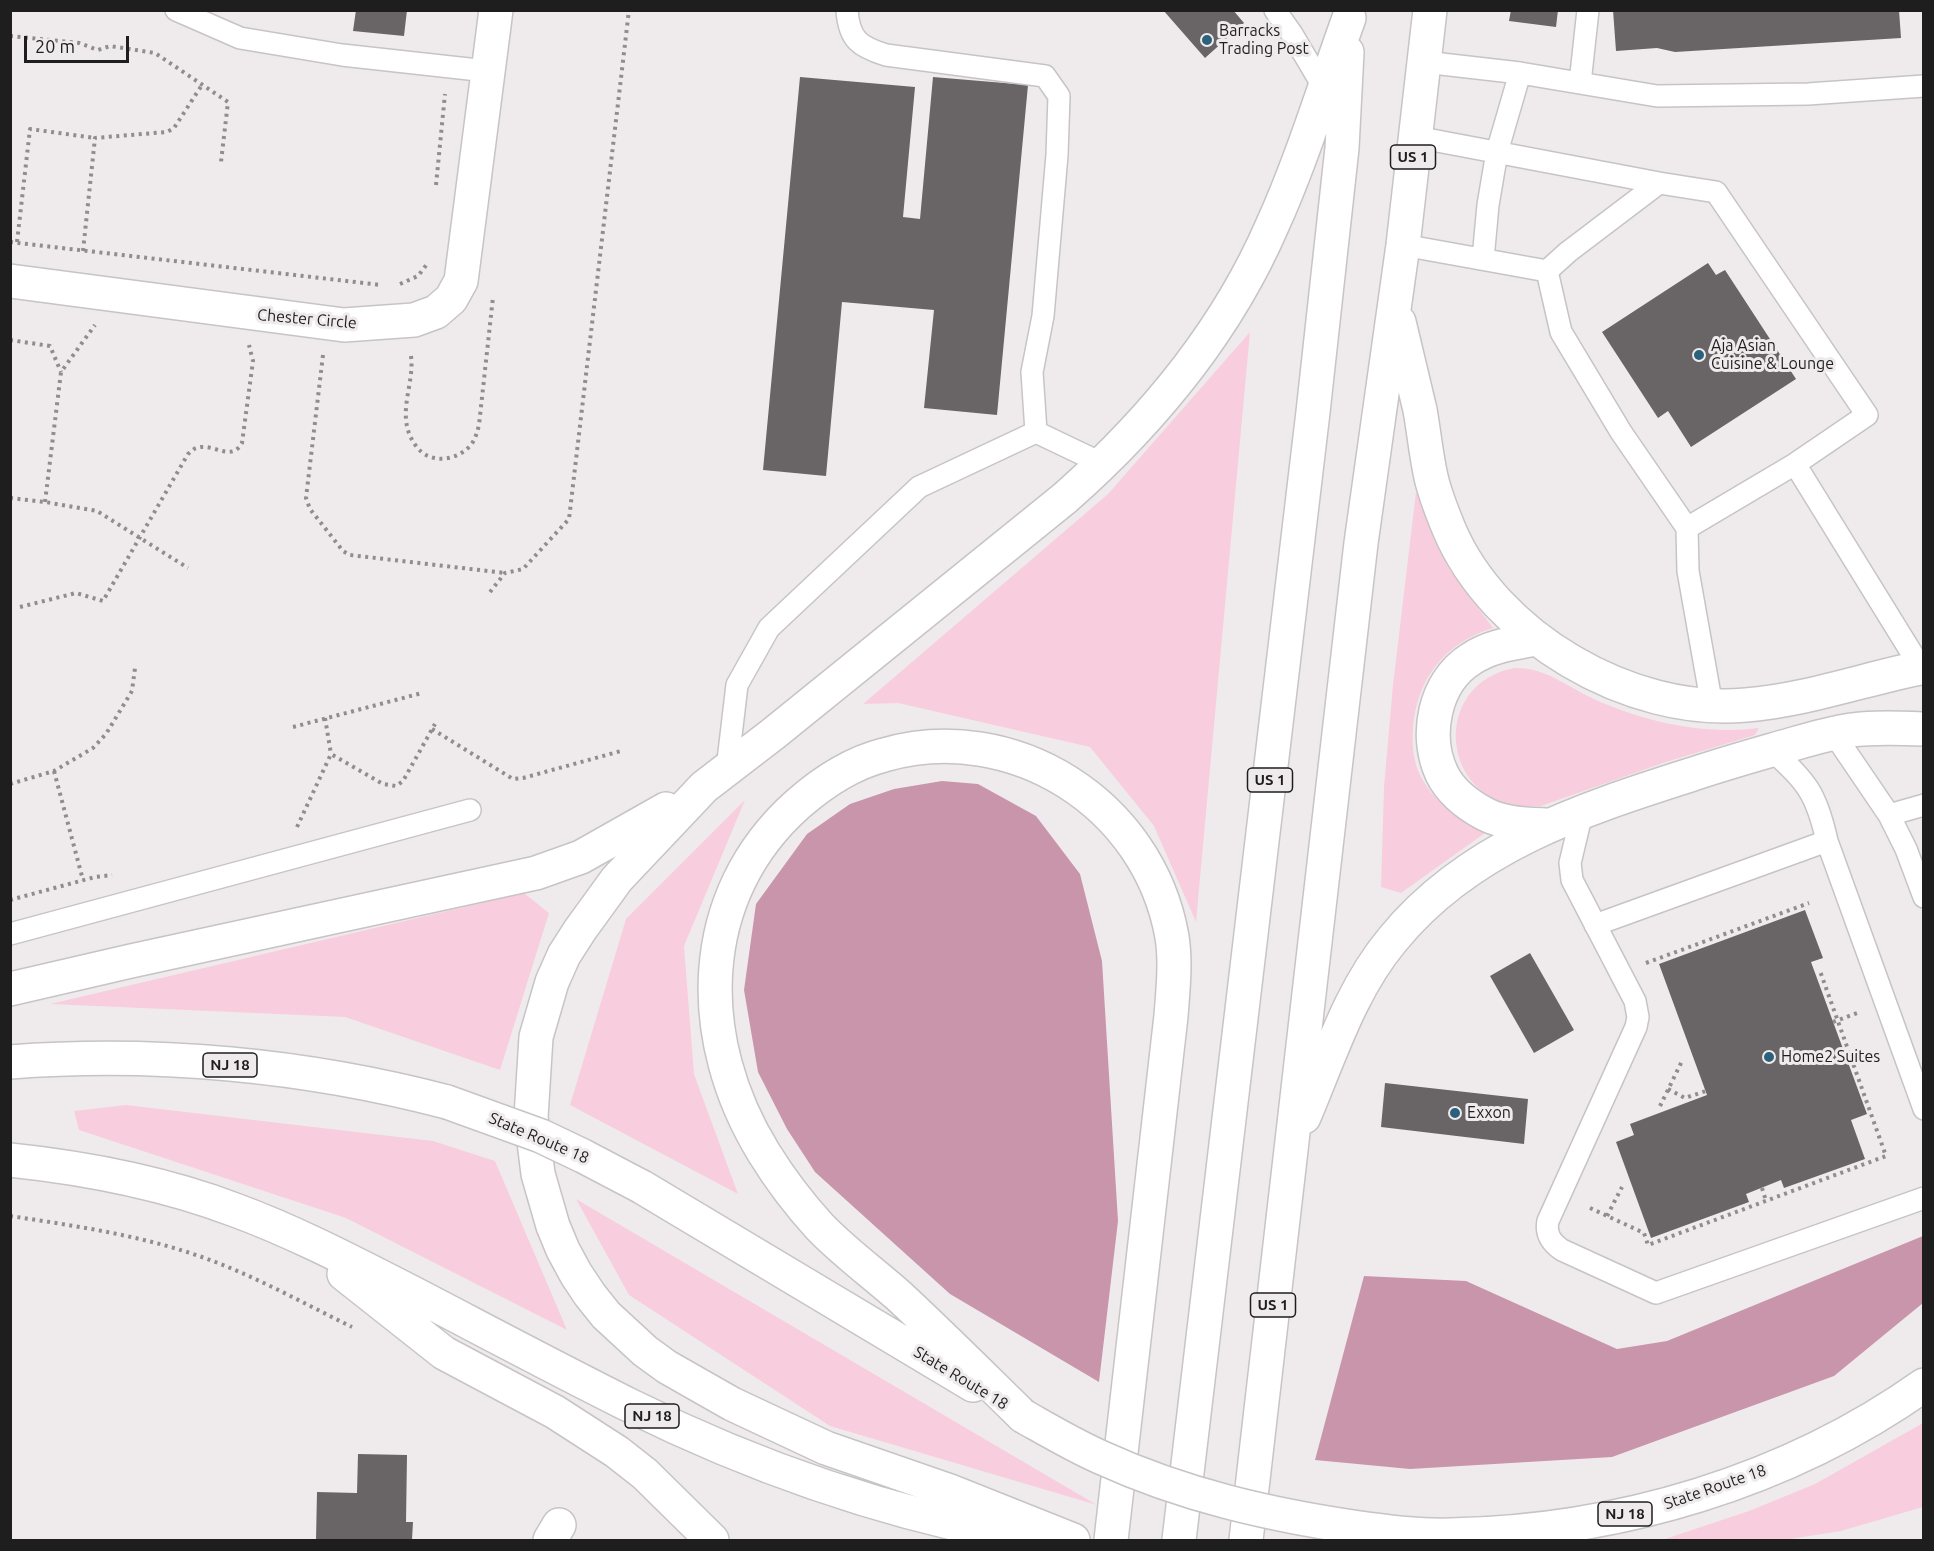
<!DOCTYPE html>
<style>
body{margin:0}
#map{position:relative;width:1934px;height:1551px;overflow:hidden;background:#efebed;font-family:Ubuntu,sans-serif}
canvas{display:block}
.frame{position:absolute;inset:0;border:12px solid #1f1e1e;pointer-events:none}
.scale{position:absolute;left:24px;top:36px;width:105px;height:27px;box-sizing:border-box;border:3px solid #1f1e1e;border-top:0;padding-left:8px;font-size:18px;line-height:21px;white-space:nowrap;color:#1f1e1e;-webkit-text-stroke:4px #efebed;paint-order:stroke}
</style>
<div id="map">
<canvas width="1934" height="1551"></canvas>
<div class="frame"></div>
<div class="scale">20 m</div>
</div>
<script>
const g = document.querySelector('canvas').getContext('2d');
g.lineJoin = 'round';
function fill(path, color) { g.fillStyle = color; g.fill(path, 'evenodd'); }
function stroke(path, color, width, dash) { g.strokeStyle = color; g.lineWidth = width; g.lineCap = dash ? 'butt' : 'round'; g.setLineDash(dash || []); g.stroke(path); }
function write(font, color, halo, rows, align = 'center') {
  g.font = font + ' Ubuntu,sans-serif'; g.lineWidth = 6; g.setLineDash([]); g.textBaseline = 'middle'; g.strokeStyle = halo; g.fillStyle = color; for (const [text, x, y, turn = 0] of rows) {
    g.save(); g.translate(x, y); g.rotate((+turn || 0) * Math.PI / 180); g.textAlign = isNaN(turn) ? turn : align; if (halo) g.strokeText(text, 0, 0); g.fillText(text, 0, 0); g.restore();
  }
}
fill(new Path2D(`
 M1250,332L1196,922L1154,826L1090,747L898,703L863,704L1108,494Z
 M1416,492L1449,569L1493,628C1445,643 1417,678 1413,728C1412,743 1413,759 1419,773C1433,802 1458,819 1485,833L1401,893L1381,887L1384,787L1393,685Z
 M1514,668C1545,667 1566,686 1594,699C1645,722 1703,735 1759,728L1755,735L1666,762L1541,806C1530,806 1519,807 1508,804C1439,786 1436,683 1514,668Z
 M745,800L684,946L694,1074L738,1194L570,1105L626,919Z
 M524,893L549,913L500,1070L345,1017L50,1004Z
 M126,1105L433,1141L495,1161L567,1330L346,1218L79,1130L74,1111Z
 M576,1199L1097,1505L830,1426L629,1295Z
 M1923,1423V1507L1841,1531L1784,1540H1662L1749,1511L1815,1484Z`), '#f8cede');
fill(new Path2D(`
 M942,781L978,784L1036,816L1080,874L1102,961L1118,1221L1099,1382L950,1294L815,1172L787,1129L758,1072L744,990L756,904L807,834L850,804L894,789Z
 M1923,1236V1303L1834,1376L1612,1457L1410,1469L1315,1460L1364,1276L1466,1281L1617,1349L1667,1341Z`), '#c995aa');
fill(new Path2D(`
 M356,10H407L404,36L353,31Z
 M1163,10H1233L1244,23L1205,58Z
 M1511,10H1558L1556,27L1509,21Z
 M1613,10H1899L1901,38L1675,52L1657,48L1616,51Z
 M800,77L915,87L903,217L920,219L933,77L1028,85L997,415L924,408L934,310L842,302L826,476L763,470Z
 M1708,263L1716,275L1725,270L1796,379L1691,447L1668,411L1658,418L1602,332Z
 M1805,910L1823,958L1811,962L1867,1114L1851,1120L1865,1159L1784,1188L1781,1180L1746,1194L1749,1202L1651,1238L1616,1142L1634,1135L1630,1124L1707,1095L1659,964Z
 M1530,953L1574,1030L1534,1053L1490,976Z
 M1385,1083L1528,1099L1524,1144L1381,1127Z
 M358,1454L407,1455L406,1522H413L412,1540H316L317,1492L357,1493Z`), '#696567');
const lane = new Path2D(`
 M176,10L240,38L342,55L487,71
 M847,10C849,40 860,47 886,55L1045,76L1059,96L1057,155L1043,316L1032,372L1036,432L1103,464
 M1275,10L1292,34L1324,88
 M1424,62L1520,73L1497,152L1488,205L1483,259
 M1520,73L1657,96L1808,94L1924,86
 M1580,83L1588,10
 M1416,137L1659,183
 M1403,245L1547,271L1568,252L1659,183L1716,192L1867,415L1795,464L1687,528L1621,432L1561,332L1547,271
 M1795,464L1921,668
 M1687,528L1688,571L1712,706
 M1834,734L1889,815L1906,849L1924,897
 M1772,750C1807,783 1816,792 1827,841L1924,1109
 M727,769L737,685L769,628L919,487L1036,432
 M1582,813L1570,863L1572,880L1635,1001L1638,1017L1636,1027L1548,1221C1545,1235 1552,1243 1562,1250L1656,1293L1924,1198
 M1889,815L1924,805
 M1595,925L1827,841
 M10,934L470,810`);
const street = new Path2D(`
 M10,281L344,325L414,320L436,312L451,299L461,281L496,10
 M550,1540L559,1525`);
const highway = new Path2D(`
 M1399,322C1406,352 1413,381 1420,410C1424,432 1426,455 1431,477C1435,495 1442,512 1449,529C1494,636 1630,716 1746,705C1806,700 1865,679 1924,667
 M1536,639C1514,643 1490,646 1471,659C1434,682 1424,736 1442,774C1451,792 1468,805 1485,814C1504,824 1527,824 1548,825
 M10,989L131,961L536,873L581,857L666,809
 M10,1062C156,1051 306,1065 447,1102
 M1304,1117C1330,1056 1350,990 1393,939C1468,847 1580,810 1690,775C1717,766 1744,758 1772,750C1798,743 1824,734 1851,730C1875,727 1899,728 1924,729
 M10,1160C86,1168 164,1183 235,1210C295,1232 352,1262 409,1291C482,1329 555,1368 629,1405C754,1467 890,1514 1028,1539
 M642,1187L973,1385
 M344,1274L444,1353L555,1412L617,1452L645,1474L712,1540
 M1023,1416C982,1376 941,1335 899,1296C873,1273 844,1252 820,1227C799,1204 780,1179 764,1153C694,1040 694,896 798,804C823,782 853,763 884,755C1013,718 1149,804 1172,937C1176,962 1173,990 1171,1016L1111,1540
 M1360,1528C1390,1532 1420,1536 1451,1535C1617,1532 1787,1482 1924,1385
 M1073,1540L950,1491L826,1448L732,1404L667,1367L645,1351L606,1315L590,1295L576,1274L563,1250L553,1226L538,1174L531,1117L536,1037L552,982L564,955L580,930L617,879L704,787L773,734L1065,498C1150,423 1226,332 1272,226C1302,160 1324,87 1349,18
 M1179,1540L1313,412L1342,148L1347,52
 M1246,1540L1361,543L1403,245L1430,10`);
stroke(lane, '#c7c4c5', 24);
stroke(street, '#c7c4c5', 36);
stroke(highway, '#c7c4c5', 36);
stroke(new Path2D(`
 M10,36L79,43L98,50L110,46L155,53L228,102L221,162
 M436,185L445,94
 M10,242L381,285
 M17,242L30,129L95,138
 M83,251L95,138L167,132L174,128L202,85
 M400,284L418,276L427,264
 M10,340L50,346L61,372
 M323,355L306,498L310,509L343,551L350,555L505,573
 M411,356C415,386 394,416 416,446C429,464 455,462 470,446C475,440 477,433 479,425L493,297
 M10,498L45,502L97,511L188,568
 M45,502L61,372L95,325
 M490,592L505,573L523,569L569,519L629,10
 M20,607L76,593L103,601L188,454C191,452 193,449 196,448C213,442 231,463 242,443L253,361L249,345
 M325,718L331,754
 M293,727L422,693
 M432,729L513,779L523,778L621,751
 M54,771L83,880
 M10,784L54,771L93,748L106,734L132,691L135,668
 M297,827L331,754L383,784L396,786L403,781L435,724
 M10,900L95,877L112,875
 M1646,963L1809,903
 M1833,1022L1860,1012
 M1668,1089L1685,1098L1706,1091
 M1660,1106L1683,1059
 M1762,1188L1766,1201
 M1590,1208L1644,1233L1648,1245L1886,1156L1820,971
 M10,1216C70,1225 132,1234 190,1253C246,1271 299,1301 352,1327
 M1607,1216L1622,1187`), '#8f8d8e', 4, [3, 4.5]);
stroke(lane, '#fff', 21);
stroke(street, '#fff', 33);
stroke(highway, '#fff', 33);
const highwayBridge = new Path2D(`
 M447,1102L541,1136L583,1156L642,1187
 M1023,1416C1048,1430 1073,1445 1100,1457C1183,1495 1270,1515 1360,1528`);
stroke(highwayBridge, '#c7c4c5', 36, []);
stroke(highwayBridge, '#fff', 33);
for (const [x, y, r, color] of [
 [1207,40,6,"#2a617b"],
 [1699,355,6,"#2a617b"],
 [1769,1057,6,"#2a617b"],
 [1455,1113,6,"#2a617b"]
]) { const dot = new Path2D(); dot.arc(x, y, r, 0, 2 * Math.PI); g.fillStyle = color; g.fill(dot); stroke(dot, '#efebed', 2); }
for (const [x, y, w] of [
 [1413,157,45],
 [1270,780,45],
 [230,1065,54],
 [1273,1305,45],
 [652,1416,54],
 [1625,1514,54]
]) { const box = new Path2D(); box.roundRect(x - w / 2, y - 12, w, 24, 4.5); g.fillStyle = '#efebed'; g.fill(box); stroke(box, '#1f1e1e', 1.5); }
write('bold 15px', '#1f1e1e', null, [
 ["US 1",1413,157],
 ["US 1",1270,780],
 ["NJ 18",230,1065],
 ["US 1",1273,1305],
 ["NJ 18",652,1416],
 ["NJ 18",1625,1514]
]);
write('16px', '#1f1e1e', '#efebed', [
 ["Barracks",1219,31],
 ["Trading Post",1219,49],
 ["Aja Asian",1711,346],
 ["Cuisine & Lounge",1711,364],
 ["Home2 Suites",1781,1057],
 ["Exxon",1467,1113]
], 'left');
write('16px', '#1f1e1e', '#efebed', [
 ["Chester Circle",307,319,5],
 ["State Route 18",539,1138,23],
 ["State Route 18",961,1378,31],
 ["State Route 18",1715,1487,-19]
]);
</script>
